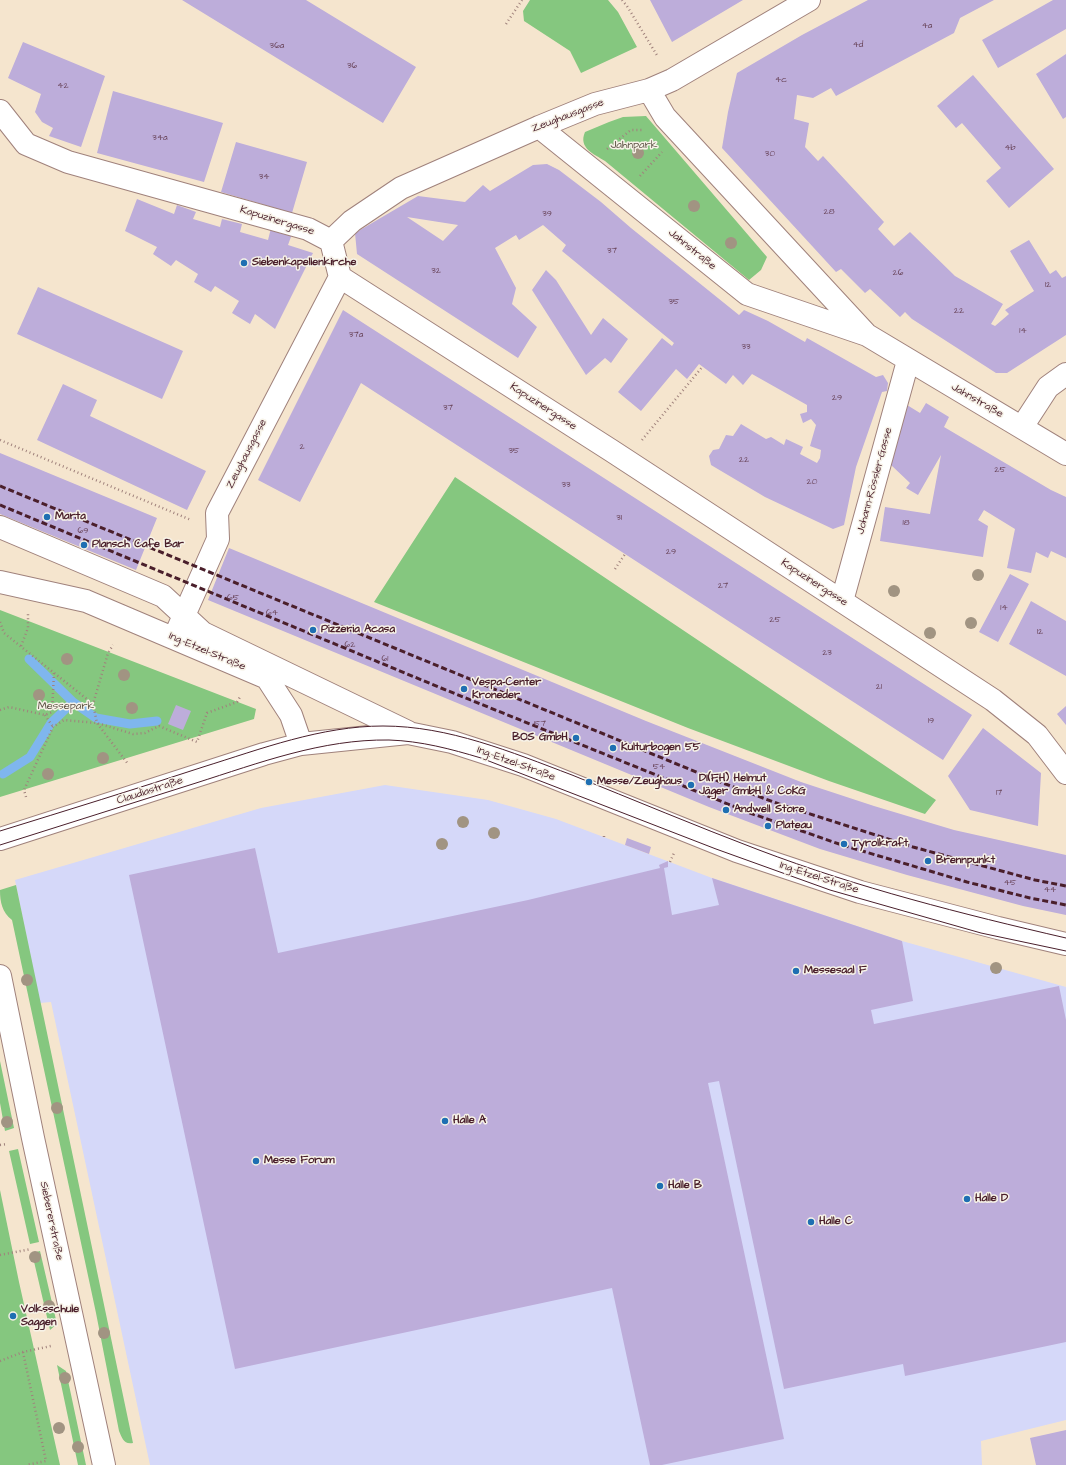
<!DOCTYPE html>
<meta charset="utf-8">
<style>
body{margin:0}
canvas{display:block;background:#f5e5ce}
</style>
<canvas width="1066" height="1465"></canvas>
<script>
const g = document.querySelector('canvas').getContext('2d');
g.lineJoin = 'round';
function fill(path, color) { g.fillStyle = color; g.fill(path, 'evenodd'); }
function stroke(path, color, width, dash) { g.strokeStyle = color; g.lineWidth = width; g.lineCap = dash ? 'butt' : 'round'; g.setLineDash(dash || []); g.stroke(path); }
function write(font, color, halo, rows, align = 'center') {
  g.font = font + ' "Architects Daughter",sans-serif'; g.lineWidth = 3; g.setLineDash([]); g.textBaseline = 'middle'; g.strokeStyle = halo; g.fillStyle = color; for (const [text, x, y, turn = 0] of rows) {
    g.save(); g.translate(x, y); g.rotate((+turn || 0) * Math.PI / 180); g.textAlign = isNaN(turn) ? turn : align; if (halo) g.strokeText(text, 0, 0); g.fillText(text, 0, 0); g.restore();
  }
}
fill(new Path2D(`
 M385,785L488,800L556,819L712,878L902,941L1066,987V1420L981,1441L982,1465H150L51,1002L40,1003L15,880L261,808Z`), '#d5d8f9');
fill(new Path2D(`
 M530,0H608L618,12L637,47L581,73L570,51L524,21L523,11Z
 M646,116L767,257L761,270L749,280L605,161C594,154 578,148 585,132L609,122L623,117Z
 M455,477L936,800L925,814L829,781L688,728L374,602Z
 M0,610L256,709L254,719L0,797Z
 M16,885L133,1443C124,1445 122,1438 119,1431L96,1313L12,920C2,912 0,902 0,890Z
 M0,1061L14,1128L5,1131L0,1103Z
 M18,1149L39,1242L30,1244L9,1151Z
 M0,1190L19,1282L60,1465H0Z
 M40,1251L57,1324L50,1330L32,1253Z
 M57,1365L66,1371L86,1465H78Z`), '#85c77f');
stroke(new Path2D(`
 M29,659L73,702L96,718L130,724L157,721
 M3,774L30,757L51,723L73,702`), '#7fb6ee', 9);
fill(new Path2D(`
 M182,0H306L416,67L383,123Z
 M650,0H743L672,42Z
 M868,0H994L960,18L954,33L836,96L831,88L813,98L797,95L794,119L809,123L805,147L818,161L823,156L884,222L878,229L894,246L910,232L955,276L1003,304L991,324L995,326L1009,314L1005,310L1034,291L1010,251L1029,240L1050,274L1056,270L1062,278L1066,276V335L1007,373H996L912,319L905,312L900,317L870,289L865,293L841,269L836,272L722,148L728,112L737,73L802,35Z
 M1053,0H1066V29L998,68L982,40Z
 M23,42L105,76L81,147L49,136L53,128L42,122L35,112L41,94L8,78Z
 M1066,54V117L1063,119L1036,74Z
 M973,75L1054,169L1009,208L986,181L1001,168L962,123L956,128L937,106Z
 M113,91L223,123L204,182L97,153Z
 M236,142L307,162L292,213L221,192Z
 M547,164L559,170L601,202L631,228L739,315L744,310L768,321L805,342L807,338L876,377L883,375L888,383L887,391L882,392L856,467L844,525L833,529L765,497L711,465L709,456L713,450L719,449L726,435L733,436L741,424L766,439L771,437L784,445L786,439L803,447L800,454L817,463L820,458L821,450L810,446L816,425L811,419L803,423L800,414L807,412V405L752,374L743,385L733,375L726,384L699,364L687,379L676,369L641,411L618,392L662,338L672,346L674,343L562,251L566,245L543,225L519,240L516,235L495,248L516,288L512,304L537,327L518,358L357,254L355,233L418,196L465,202L483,185L490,191L533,165ZM407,217L458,225L443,241Z
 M137,199L174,214L177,205L196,212L193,219L220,227L222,219L242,224L240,232L268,240L271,228L292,234L288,245L313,253L275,329L255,314L250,324L232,313L239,301L215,286L211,292L194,282L198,274L176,260L171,266L153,254L157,247L125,231Z
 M546,270L556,280L591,335L603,318L628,339L611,363L605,358L586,375L532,290Z
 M38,287L183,351L162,399L17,334Z
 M343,310L972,715L943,760L361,383L300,502L258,480Z
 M63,384L97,400L90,416L206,471L187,510L37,440Z
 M926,403L949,417L944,427L1051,490L1066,497V558L1051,551L1048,558L1036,552L1031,573L1007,568L1015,529L984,510L978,520L988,526L983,557L880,541L885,507L930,514L941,455L918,495L906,488L910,483L891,465L907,405L920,413Z
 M0,453L157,518L136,570L0,514Z
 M229,548L646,721L801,782L874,806L954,830L1066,855V915L1023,906L907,875L820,849L709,807L208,600Z
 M1010,574L1029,584L998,642L979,632Z
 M1031,601L1066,621V676L1009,644Z
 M176,705L191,711L183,730L168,724Z
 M1066,706V725L1057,714Z
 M983,728L1041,773L1038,826L970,810L948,776Z
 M627,838L651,847L649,854L625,845Z
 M255,848L278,953L528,900L660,868L659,865L668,861V867L664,868L672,915L719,905L712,878L902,941L913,1001L871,1010L874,1024L1059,986L1066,1020V1342L905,1376L903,1364L784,1389L719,1081L708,1083L784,1439L662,1465H650L612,1288L235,1369L129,875Z
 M1066,1430V1465H1036L1030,1438Z`), '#bdadda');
const street = new Path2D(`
 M649,90L665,117L865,333
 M0,111L26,144L68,162L308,229L331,241L340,277L612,451L993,700L1037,735L1066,773
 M539,127L747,294L867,335L1066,454
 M331,241L352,221L401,188L539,127L595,104L649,90L672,80L809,0
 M1022,427L1048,387L1066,374
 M0,527L163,596L203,633L408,732
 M0,582L86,601L267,678L291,715L301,744
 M842,601L908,361
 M174,638L218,539L217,513L340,277
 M0,839L264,754L301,744L408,733L452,742L523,765L737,851L860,892L998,928L1066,944
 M0,976L33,1138L104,1465`);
stroke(street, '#a0827c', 24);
stroke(new Path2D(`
 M622,0L627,6L658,57
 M506,24L522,0
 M607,149L631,130H643
 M640,176L662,152
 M0,440L191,520
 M642,440L703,366
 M615,569L625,554
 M0,622L4,633L93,704L108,653L113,645
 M21,646L28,628V614
 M93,704L97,723L128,764
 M0,710L9,707L45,715L52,712L54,673
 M45,715L53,727
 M26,797L24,790L53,727L64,720L97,723L133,734L145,733L159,726L197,742L207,713L237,702L240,697
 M604,837V834
 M670,862L674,853
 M0,1145L7,1144
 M0,1255L31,1249
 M23,1352L46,1461L26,1465
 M0,1361L23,1352L51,1346`), '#a0827c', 2.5, [1, 3]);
stroke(street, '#fff', 22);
stroke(new Path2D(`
 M0,831C68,810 136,789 203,767C261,749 321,726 383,726C449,726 511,752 572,775C634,800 696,826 759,850C859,888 962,914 1066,938
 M0,845C65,824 131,804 196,783C259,763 322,739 389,740C421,741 451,749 481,758L716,849L830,890L981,933L1066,951`), '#4a1f2b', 1);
stroke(new Path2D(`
 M0,486L723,783L779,804L913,847L1035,880L1066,886
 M0,505L441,688L750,813L842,845L967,882L1030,898L1066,905`), '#4a1f2b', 3, [6, 3]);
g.fillStyle = '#a19482';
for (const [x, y] of [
 [638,153],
 [694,206],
 [731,243],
 [978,575],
 [894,591],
 [971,623],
 [930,633],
 [67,659],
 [124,675],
 [39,695],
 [132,708],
 [103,758],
 [48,774],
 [463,822],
 [494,833],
 [442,844],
 [996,968],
 [27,980],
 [57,1108],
 [7,1122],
 [35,1257],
 [49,1306],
 [104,1333],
 [65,1378],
 [59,1428],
 [78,1447]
]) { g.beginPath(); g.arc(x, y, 6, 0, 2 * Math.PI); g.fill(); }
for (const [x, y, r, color] of [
 [244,263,4,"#1f6fb2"],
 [47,517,4,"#1f6fb2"],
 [84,545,4,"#1f6fb2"],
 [313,630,4,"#1f6fb2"],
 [464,689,4,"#1f6fb2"],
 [576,738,4,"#1f6fb2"],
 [613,748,4,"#1f6fb2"],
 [589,782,4,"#1f6fb2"],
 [691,785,4,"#1f6fb2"],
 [726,810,4,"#1f6fb2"],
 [768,826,4,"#1f6fb2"],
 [844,844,4,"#1f6fb2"],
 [928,861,4,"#1f6fb2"],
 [796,971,4,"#1f6fb2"],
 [445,1121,4,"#1f6fb2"],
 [256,1161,4,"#1f6fb2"],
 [660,1186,4,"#1f6fb2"],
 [967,1199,4,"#1f6fb2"],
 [811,1222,4,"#1f6fb2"],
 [13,1316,4,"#1f6fb2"]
]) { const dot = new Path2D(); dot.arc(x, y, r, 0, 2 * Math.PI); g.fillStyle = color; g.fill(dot); stroke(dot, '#f7f3e8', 1.5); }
write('9px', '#674257', null, [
 ["4a",927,26],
 ["4d",858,45],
 ["36a",277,46],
 ["36",352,66],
 ["4c",781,80],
 ["42",63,86],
 ["34a",160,138],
 ["4b",1010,148],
 ["30",770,154],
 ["34",264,177],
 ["28",829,212],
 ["39",547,214],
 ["37",612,251],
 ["32",436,271],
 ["26",898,273],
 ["12",1048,285],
 ["35",674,302],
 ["22",959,311],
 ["14",1023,331],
 ["37a",356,335],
 ["33",746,347],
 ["29",837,398],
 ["37",448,408],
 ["2",302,447],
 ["35",514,451],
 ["22",744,460],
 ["25",1000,470],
 ["20",812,482],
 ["33",566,485],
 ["31",619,518],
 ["18",906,523],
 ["69",83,531],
 ["29",671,552],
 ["27",723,586],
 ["65",233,598],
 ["14",1004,608],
 ["64",272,613],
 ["25",775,620],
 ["12",1040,632],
 ["62",350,645],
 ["23",827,653],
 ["61",385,659],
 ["21",879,687],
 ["19",931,721],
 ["57",540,724],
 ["54",659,767],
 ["17",999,793],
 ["45",1010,883],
 ["44",1050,890]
]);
write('11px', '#4a1f2b', '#f7f3e8', [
 ["Zeughausgasse",568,116,-21],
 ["Kapuzinergasse",277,221,17],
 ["Jahnstraße",692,250,39],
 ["Jahnstraße",977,401,30],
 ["Kapuzinergasse",543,407,33],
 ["Zeughausgasse",247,454,-63],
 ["Johann-Rössler-Gasse",875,481,-75],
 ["Kapuzinergasse",814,583,33],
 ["Ing.-Etzel-Straße",207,652,23],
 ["Ing.-Etzel-Straße",516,764,20],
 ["Claudiastraße",150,791,-18],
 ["Ing.-Etzel-Straße",819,878,18],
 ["Siebererstraße",51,1221,78]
]);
write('11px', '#5c5144', '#f7f3e8', [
 ["Jahnpark",634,146],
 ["Messepark",66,707]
]);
write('bold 11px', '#4a1f2b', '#f7f3e8', [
 ["Siebenkapellenkirche",252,263],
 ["Marta",55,517],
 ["Plansch Cafe Bar",92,545],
 ["Pizzeria Acasa",321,630],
 ["Vespa-Center",472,683],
 ["Kroneder",472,696],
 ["BOS GmbH",568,738,"right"],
 ["Kulturbogen 55",621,748],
 ["DI(FH) Helmut",699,779],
 ["Jäger GmbH & CoKG",699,792],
 ["Messe/Zeughaus",597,782],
 ["Andwell Store",734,810],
 ["Plateau",776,826],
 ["Tyrolkraft",852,844],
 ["Brennpunkt",936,861],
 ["Messesaal F",804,971],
 ["Halle A",453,1121],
 ["Messe Forum",264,1161],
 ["Halle B",668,1186],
 ["Halle D",975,1199],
 ["Halle C",819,1222],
 ["Volksschule",21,1310],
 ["Saggen",21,1323]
], 'left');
</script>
